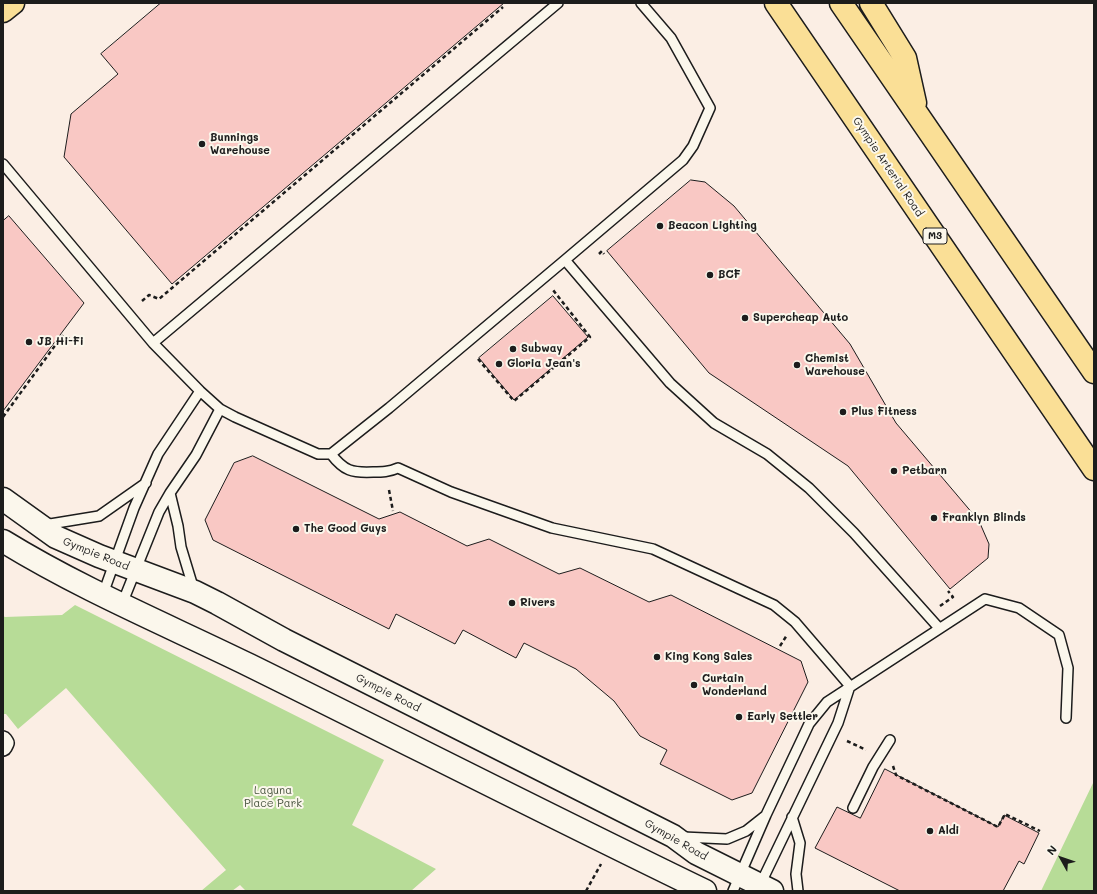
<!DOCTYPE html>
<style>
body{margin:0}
#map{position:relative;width:1097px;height:894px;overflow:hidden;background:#fbeee4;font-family:Mali,sans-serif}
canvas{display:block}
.frame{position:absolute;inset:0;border:4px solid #1c1c1c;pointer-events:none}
.north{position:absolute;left:1041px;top:838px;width:40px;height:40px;-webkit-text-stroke:3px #fbf7ec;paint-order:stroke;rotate:310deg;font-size:11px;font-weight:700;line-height:16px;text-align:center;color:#1c1c1c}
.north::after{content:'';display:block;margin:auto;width:14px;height:18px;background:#1c1c1c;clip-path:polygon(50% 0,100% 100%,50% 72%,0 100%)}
</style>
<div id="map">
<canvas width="1097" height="894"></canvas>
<div class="frame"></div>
<div class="north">N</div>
</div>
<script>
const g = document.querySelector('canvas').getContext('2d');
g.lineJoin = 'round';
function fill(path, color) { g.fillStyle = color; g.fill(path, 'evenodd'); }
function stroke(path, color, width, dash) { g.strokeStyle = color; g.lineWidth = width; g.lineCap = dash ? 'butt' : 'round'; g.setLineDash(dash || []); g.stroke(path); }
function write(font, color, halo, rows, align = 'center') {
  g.font = font + ' Mali,sans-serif'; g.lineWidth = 4; g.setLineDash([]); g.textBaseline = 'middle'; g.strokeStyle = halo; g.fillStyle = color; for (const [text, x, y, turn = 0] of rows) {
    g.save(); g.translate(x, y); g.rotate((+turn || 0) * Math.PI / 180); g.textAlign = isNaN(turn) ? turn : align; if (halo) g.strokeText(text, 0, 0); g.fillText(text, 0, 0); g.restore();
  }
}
fill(new Path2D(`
 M75,605L384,760L352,825L436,869L411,891H246L240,885L232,891H201L226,870L66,688L18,729L6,714H3V616L5,617L62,615Z
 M1094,781V891H1041Z`), '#b7dc97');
const building = new Path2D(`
 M161,3H504L172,284L64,157L71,114L118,74L101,54Z
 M691,180L705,182L734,206L850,344L896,423L979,521L989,544L988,558L950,589L848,466L709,373L607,251Z
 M9,216L84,303L3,411V221Z
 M553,296L588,337L514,400L479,358Z
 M253,456L379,519L400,512L467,546L489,539L559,574L580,568L649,602L671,595L801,661L808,682L752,793L732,800L660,764L667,750L640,736L614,701L576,669L524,643L516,658L463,630L455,644L396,614L389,629L213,540L205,520L234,463Z
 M885,769L998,827L1004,815L1039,833L1024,864L1019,861L1003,891H900L815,848L837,807L860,818Z`);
fill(building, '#f9c8c4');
stroke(building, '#1c1c1c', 1);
const service = new Path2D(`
 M641,3L671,38L710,108L693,146L683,160L565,260L670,383L714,423L767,454L809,488L854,533L939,628
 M3,164L153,343L200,391L220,409L235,417L318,454H331C344,471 352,473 373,472C382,472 389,472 398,468L451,492L552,528L653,549L774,605L795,622L850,686
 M153,343L558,3
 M331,454L389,408L565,260
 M170,493L178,526L181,547L194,590
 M44,525L99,516L146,483
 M103,594L134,508L158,454L200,391
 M122,604L159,512L170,493L196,455L220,409
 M853,808L873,767L890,740
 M792,817L800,843L796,874L798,891
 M683,837L727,839L746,831L765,816
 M760,885L838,723L850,686
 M733,891L766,815L802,739L809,724L827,702L985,599L1019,608L1059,635L1068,668L1066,718`);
const minor = new Path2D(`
 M3,740L5,743L3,747`);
const secondary = new Path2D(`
 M3,499L56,537L99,556L195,592L217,603L284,640L673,836L696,853L772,891
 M3,541C81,589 167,625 249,665C401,740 552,817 705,891`);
const primary = new Path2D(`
 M3,11L13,3`);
const motorway = new Path2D(`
 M776,3L1094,469
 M841,3L1094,372
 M871,3L905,58L915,103`);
stroke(service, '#1c1c1c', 12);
stroke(minor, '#1c1c1c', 20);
stroke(secondary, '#1c1c1c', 25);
stroke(primary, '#1c1c1c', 25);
stroke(motorway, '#1c1c1c', 25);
stroke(new Path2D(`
 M599,254L602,251L604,254
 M142,301L149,295L159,299L503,7
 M478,359L514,401L590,337L553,290
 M3,417L62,336L69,339L76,338
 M389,490L393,511
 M940,606L953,597L948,591
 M780,646L787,635
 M847,741L866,750
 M893,766L896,775L998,827L1005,814L1040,831
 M586,891L601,864`), '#1c1c1c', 2.5, [4, 3]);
stroke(service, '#fbf7ec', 9);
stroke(minor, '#fbf7ec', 17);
stroke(secondary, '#fbf7ec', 22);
stroke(primary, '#fadf96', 22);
stroke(motorway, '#fadf96', 22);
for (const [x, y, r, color] of [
 [202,144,4,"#1c1c1c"],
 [660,226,4,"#1c1c1c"],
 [710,275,4,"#1c1c1c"],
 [745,318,4,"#1c1c1c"],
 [29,342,4,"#1c1c1c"],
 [513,349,4,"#1c1c1c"],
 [499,364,4,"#1c1c1c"],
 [797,365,4,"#1c1c1c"],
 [843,412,4,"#1c1c1c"],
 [894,471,4,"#1c1c1c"],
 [934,518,4,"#1c1c1c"],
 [296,529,4,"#1c1c1c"],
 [512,603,4,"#1c1c1c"],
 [657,657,4,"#1c1c1c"],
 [694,685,4,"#1c1c1c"],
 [739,717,4,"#1c1c1c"],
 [930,831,4,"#1c1c1c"]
]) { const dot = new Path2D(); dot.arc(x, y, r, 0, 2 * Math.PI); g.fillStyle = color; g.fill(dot); stroke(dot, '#fbf7ec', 1.5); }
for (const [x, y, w] of [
 [935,236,24]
]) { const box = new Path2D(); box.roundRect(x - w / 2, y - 8, w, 16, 3); g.fillStyle = '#fbf7ec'; g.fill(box); stroke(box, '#1c1c1c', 1); }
write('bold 10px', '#1c1c1c', null, [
 ["M3",935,236]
]);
write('bold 11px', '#1c1c1c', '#fbf7ec', [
 ["Bunnings",210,138],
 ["Warehouse",210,151],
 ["Beacon Lighting",668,226],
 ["BCF",718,275],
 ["Supercheap Auto",753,318],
 ["JB Hi-Fi",37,342],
 ["Subway",521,349],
 ["Chemist",805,359],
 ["Warehouse",805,372],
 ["Gloria Jean's",507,364],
 ["Plus Fitness",851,412],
 ["Petbarn",902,471],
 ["Franklyn Blinds",942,518],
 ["The Good Guys",304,529],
 ["Rivers",520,603],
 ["King Kong Sales",665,657],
 ["Curtain",702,679],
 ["Wonderland",702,692],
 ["Early Settler",747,717],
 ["Aldi",938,831]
], 'left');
write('11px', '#1c1c1c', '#fbf7ec', [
 ["Gympie Arterial Road",888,167,56],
 ["Gympie Road",96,554,22],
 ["Gympie Road",388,693,27],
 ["Gympie Road",676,840,30]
]);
write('11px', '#4a5641', '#fbf7ec', [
 ["Laguna",273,791],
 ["Place Park",273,804]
]);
</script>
